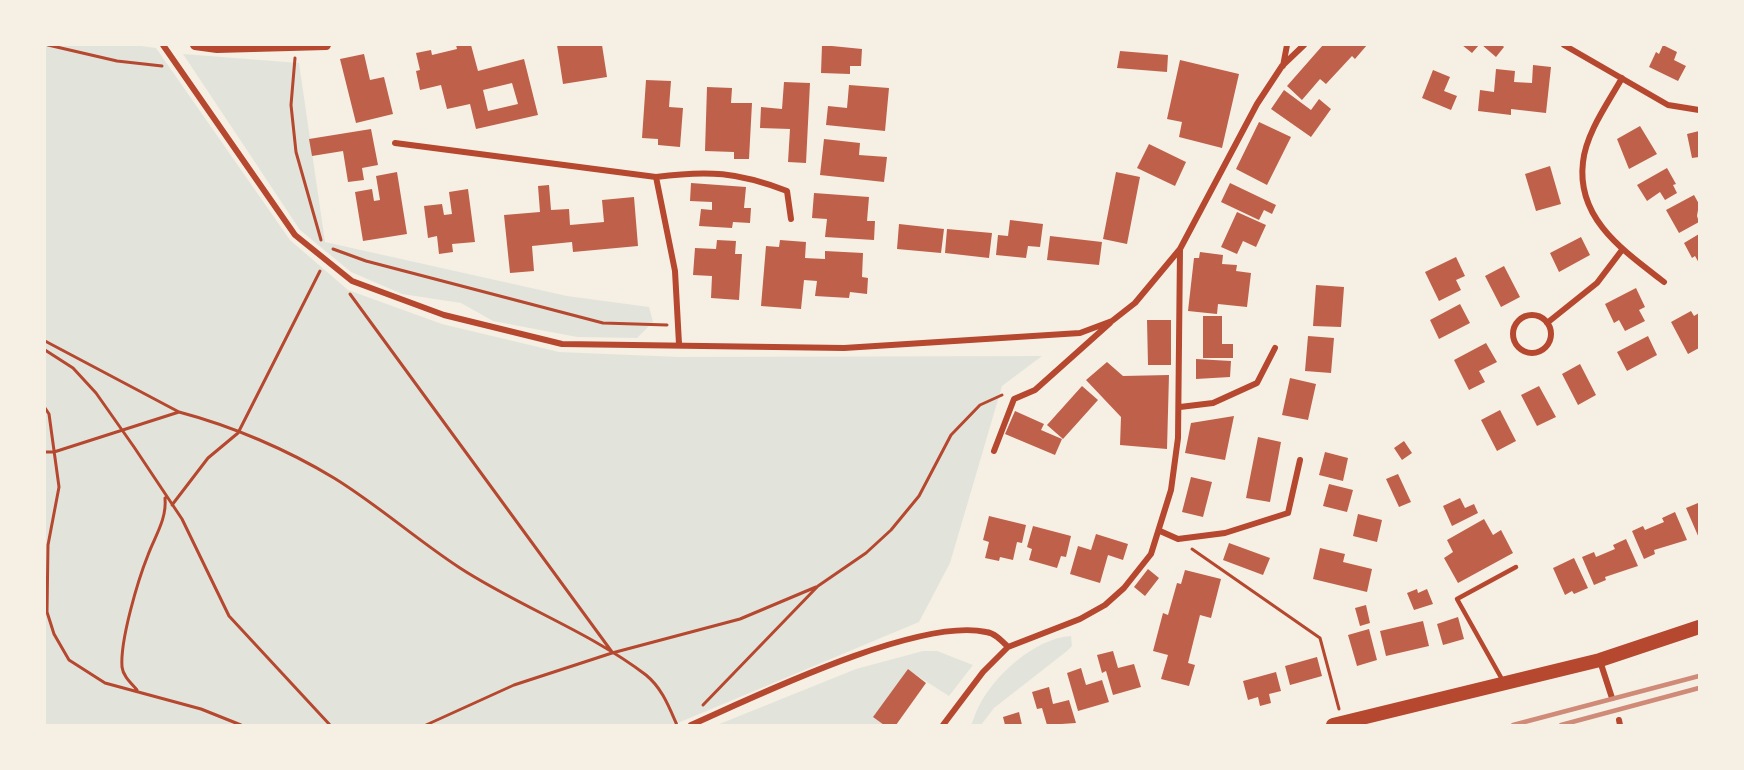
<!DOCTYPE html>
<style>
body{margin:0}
#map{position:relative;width:1744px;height:770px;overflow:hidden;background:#f6efe4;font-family:Quicksand,sans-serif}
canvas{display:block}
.frame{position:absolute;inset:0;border:46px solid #f6efe4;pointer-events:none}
</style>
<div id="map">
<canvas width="1744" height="770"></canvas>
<div class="frame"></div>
</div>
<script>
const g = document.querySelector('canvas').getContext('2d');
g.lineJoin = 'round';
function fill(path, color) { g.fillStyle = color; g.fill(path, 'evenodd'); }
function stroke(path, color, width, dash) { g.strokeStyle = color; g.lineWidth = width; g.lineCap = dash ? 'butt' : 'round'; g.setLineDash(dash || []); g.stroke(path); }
fill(new Path2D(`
 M45,45H134L156,48L290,240L348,290L442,324L559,352L680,357L1042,356L1002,386L950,563L919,622L673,725H45Z
 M183,54L299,63L325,242L567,296L649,307L653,322L637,338L577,337L493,321L461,303L402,294L351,272L300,230Z
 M1071,636L1072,646L1067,651L994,708L981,725H971C974,719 975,713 978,708C993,676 1035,638 1071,636Z
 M923,651H937L973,665L949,696L908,670L874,717L884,725H717L856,669Z`), '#e2e4dc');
fill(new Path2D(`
 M456,45H471L478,71L524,59L538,115L476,129L470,104L447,109L441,85L420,90L416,71L420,70L416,53L431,50L432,55L457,49ZM512,83L518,104L488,111L483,90Z
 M557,45H602L607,77L563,84Z
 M822,45L862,49L861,66H850V74L821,73Z
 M1323,45H1367L1355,59L1352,56L1326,84L1320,79L1302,100L1287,86Z
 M1462,45H1479L1472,53Z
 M1482,45H1502L1504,47L1496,57Z
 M1663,45L1677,52L1674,60L1686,66L1678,81L1649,67L1656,52L1659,54Z
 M1120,51L1168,55L1167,72L1117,68Z
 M364,54L370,80L384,77L393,114L356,123L340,59Z
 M1180,60L1239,74L1222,148L1179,137L1182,122L1167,119Z
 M1533,65L1551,67L1546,113L1511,109V115L1478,111L1480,90L1494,92L1496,69L1515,71L1514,82L1532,83Z
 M1433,70L1450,77L1444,91L1457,96L1451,110L1422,98Z
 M646,80L671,81L669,107L683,108L680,147L658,145V139L642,138Z
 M784,82L810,83L806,163L788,162L790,129L760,128L761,107L782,109Z
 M849,85L889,88L885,131L826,125L828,106L847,108Z
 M707,87L732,88L731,103H752L749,159H734V152L705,151Z
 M1284,90L1311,110L1319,99L1331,109L1311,137L1271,109Z
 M1259,122L1291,137L1267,185L1236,169Z
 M1640,126L1657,154L1629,169L1617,139Z
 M371,129L378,165L362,168L364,180L348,182L343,151L312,156L309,139Z
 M1699,131V157L1692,158L1687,134Z
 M824,139L860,143L859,155L887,157L884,182L820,175Z
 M1149,144L1186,162L1175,186L1137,168Z
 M1550,166L1561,204L1536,211L1525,174Z
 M1667,168L1676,184L1673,185L1677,193L1665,200L1660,192L1647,201L1637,185Z
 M397,172L407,234L363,241L355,192L372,189L374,201L380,200L376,176Z
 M1116,172L1140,177L1127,244L1103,239Z
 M691,183L746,187L744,208H751L750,223L733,222L732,228L699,226L701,209L712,210V202L690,201Z
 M1230,183L1276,205L1272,214L1264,210L1259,220L1221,202Z
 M549,185L551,210L569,209L570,225L604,222L602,200L634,197L638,246L573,252L572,242L532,246L534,271L510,273L504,215L540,212L538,186Z
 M468,189L475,242L452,244L453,252L439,254L437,236L428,238L424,206L442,204L444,215L452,214L449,192Z
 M814,193L869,197L867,221H875L874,240L825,237L827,219L812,218Z
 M1694,195L1699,204L1697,216L1699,222L1679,233L1666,210Z
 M1237,212L1266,225L1256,247L1243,241L1237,254L1221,247Z
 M1010,220L1043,224L1040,247L1028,246L1026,258L996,255L998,235L1008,236Z
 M899,224L944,229L941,253L897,249Z
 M947,229L992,233L989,258L945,253Z
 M1699,234V263L1695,256L1692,258L1684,243Z
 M1050,236L1102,242L1099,265L1047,260Z
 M1581,237L1590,255L1559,272L1550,253Z
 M717,240L736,241L735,254H742L739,300L711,298L712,276L693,275L695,248L716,249Z
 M780,240L806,242L805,258L825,259V251L863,253L862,277L868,278L867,294L850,292L849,298L815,296L817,281L804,280L801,309L761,306L766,246L779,247Z
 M1200,252L1223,255L1222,264L1237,265L1236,271L1251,273L1247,307L1218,304L1217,314L1188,311L1194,258H1199Z
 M1456,257L1465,276L1456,280L1461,290L1439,301L1425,272Z
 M1504,266L1520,297L1501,307L1485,276Z
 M1316,285L1344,287L1341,327L1313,326Z
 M1636,288L1645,307L1639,310L1645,321L1625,331L1619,320L1614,323L1605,304Z
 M1460,304L1470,323L1439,339L1430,320Z
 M1691,311L1694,316L1699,313V348L1688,354L1671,322Z
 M1203,316H1222V344H1233V358H1203Z
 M1147,320H1171V365H1148Z
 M1308,336L1334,338L1331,373L1305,371Z
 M1648,336L1657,355L1627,371L1617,352Z
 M1486,343L1497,362L1479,371L1485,382L1469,390L1454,360Z
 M1196,359L1231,361L1230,377L1196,379Z
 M1107,362L1123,376L1169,375L1167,449L1120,445L1121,417L1086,380Z
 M1580,364L1596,395L1578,405L1562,374Z
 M1290,378L1316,384L1308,420L1282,415Z
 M1082,386L1098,400L1063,439L1047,425Z
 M1539,386L1556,417L1537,426L1521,395Z
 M1500,410L1516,441L1497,451L1481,420Z
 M1015,411L1044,424L1041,430L1062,439L1055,455L1005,434Z
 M1234,416L1225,460L1185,453L1191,423Z
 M1258,437L1281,442L1270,502L1246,498Z
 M1404,441L1412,453L1402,460L1394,448Z
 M1325,452L1348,458L1343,481L1319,475Z
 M1398,474L1411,502L1399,507L1386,479Z
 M1191,477L1212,482L1203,517L1182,512Z
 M1329,484L1353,490L1347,512L1323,506Z
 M1460,498L1465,508L1474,504L1478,513L1452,526L1443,506Z
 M1698,503L1699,506V538L1686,508Z
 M1675,512L1687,540L1654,550L1655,554L1644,559L1632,531L1643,526L1645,530L1664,522L1662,518Z
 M1358,514L1382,520L1377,542L1353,536Z
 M989,516L1026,525L1022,543L1017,542L1013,560L1000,557L999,561L985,558L989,542L983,540Z
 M1484,519L1493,535L1501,530L1513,553L1458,583L1444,558L1453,552L1447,540Z
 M1033,526L1071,536L1066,557L1061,556L1057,568L1029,560L1032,549L1027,547Z
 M1096,534L1128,544L1123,560L1108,555L1100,583L1070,574L1078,546L1091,550Z
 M1626,539L1638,566L1605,577L1606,580L1594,585L1582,557L1594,552L1596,557L1615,549L1613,545Z
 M1229,543L1270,558L1263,575L1223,560Z
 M1320,548L1345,554L1343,562L1372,569L1367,592L1313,579Z
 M1574,558L1588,588L1574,594L1572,591L1565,595L1553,568Z
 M1148,569L1159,578L1145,596L1134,587Z
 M1185,570L1221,579L1211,618L1200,615L1188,663L1195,665L1189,686L1161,679L1168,655L1153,651L1163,613L1168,615L1177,583L1181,584Z
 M1417,589L1418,593L1427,589L1433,604L1414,610L1407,593Z
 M1366,605L1370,623L1360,626L1355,608Z
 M1458,617L1464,639L1443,645L1437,624Z
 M1423,621L1429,646L1386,656L1380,631Z
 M1369,629L1377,660L1357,666L1348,635Z
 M1113,651L1118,668L1134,664L1141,687L1113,695L1106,671L1102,673L1097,655Z
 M1317,657L1322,676L1290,685L1285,666Z
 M1081,668L1086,685L1102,680L1109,702L1078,711L1067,673Z
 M908,669L926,683L896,725H884L873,717Z
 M1276,672L1281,691L1269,694L1271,703L1260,706L1258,697L1248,700L1243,681Z
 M1049,687L1053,704L1069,700L1076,723L1047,725L1042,708L1037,709L1032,692Z
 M1019,712L1022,725H1005L1003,717Z`), '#bf614a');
stroke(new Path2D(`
 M48,45L117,61L162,66
 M295,58L291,105L296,152L321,240
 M333,249L366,261L603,323L667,325
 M350,294L612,652
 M45,341L179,412C232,426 288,450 334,478C378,505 417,540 460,568C520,607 590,632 646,675C662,688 669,707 677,725
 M45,350L73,368L96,393L134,447L182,519L229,616L330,725
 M45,408L49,414L59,487L48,545L47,612L54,634L69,660L105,683L201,709L241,725
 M45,452H54L179,412
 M172,505L208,458L238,433L320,271
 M1192,549L1320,638L1339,709
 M137,690C131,683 123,676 122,667C120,640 138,580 148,555C155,536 167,519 165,498
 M703,705L818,586L866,553L891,530L919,496L951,435L980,405L1002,395
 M426,725L514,685L612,653L740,619L816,587`), '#b5482f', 3);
stroke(new Path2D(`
 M1503,681L1457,599L1516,567`), '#b5482f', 4.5);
stroke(new Path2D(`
 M163,45L295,235L352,281L444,315L562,344L844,348L1080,333L1112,321L1135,303L1180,249
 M1564,45L1668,105L1699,110
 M1283,66L1287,45
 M1622,78C1608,103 1586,133 1583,162C1576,219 1624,251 1664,282
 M395,143L656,177L675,271L679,344
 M656,177C708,170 738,172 787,191L791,219
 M1513 334a19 19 0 1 1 38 0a19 19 0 1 1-38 0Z
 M1547,323L1597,283L1622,250
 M1180,407L1213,403L1257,383L1275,348
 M994,451L1014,399L1035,390L1110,323
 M1160,531L1178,539L1225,533L1288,513L1300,460
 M1600,661L1612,698
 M1619,720L1620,725
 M691,725C756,696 919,617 986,632C995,633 1002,641 1008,647
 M943,725L983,672L1008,647L1080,619L1105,605L1124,588L1151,554L1171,490L1178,438L1180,249L1257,104L1282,66L1304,45`), '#b5482f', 6);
stroke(new Path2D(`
 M195,45L217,48L326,45`), '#b5482f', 10);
stroke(new Path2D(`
 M1333,725L1600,660L1699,627`), '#b5482f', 14);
stroke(new Path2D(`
 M1513,725L1699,676
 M1561,725L1699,688`), '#cf8b77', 4.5);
</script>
